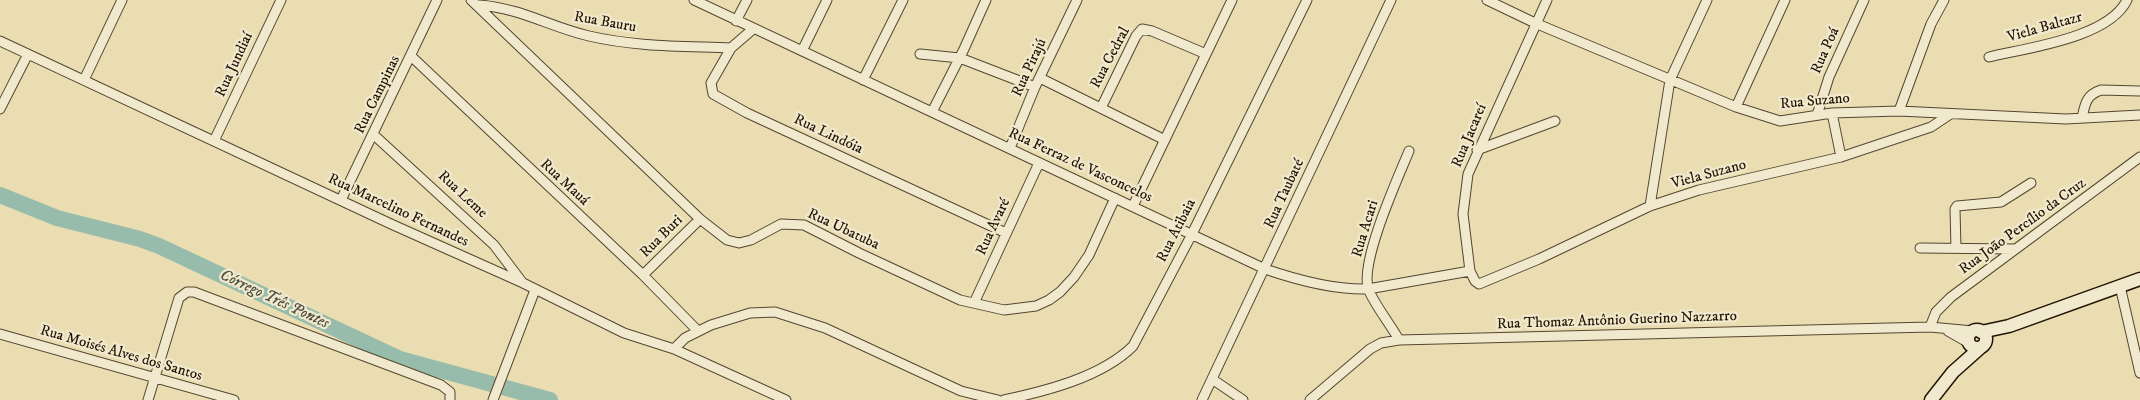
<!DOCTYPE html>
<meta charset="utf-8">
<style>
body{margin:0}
canvas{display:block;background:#eaddb2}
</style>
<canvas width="2140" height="400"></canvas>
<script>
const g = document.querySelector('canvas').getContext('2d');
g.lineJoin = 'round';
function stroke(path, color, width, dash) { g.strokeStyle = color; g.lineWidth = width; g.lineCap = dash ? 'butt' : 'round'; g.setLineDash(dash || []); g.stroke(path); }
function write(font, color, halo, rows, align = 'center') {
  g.font = font + ' "IM FELL DW Pica",serif'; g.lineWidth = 4.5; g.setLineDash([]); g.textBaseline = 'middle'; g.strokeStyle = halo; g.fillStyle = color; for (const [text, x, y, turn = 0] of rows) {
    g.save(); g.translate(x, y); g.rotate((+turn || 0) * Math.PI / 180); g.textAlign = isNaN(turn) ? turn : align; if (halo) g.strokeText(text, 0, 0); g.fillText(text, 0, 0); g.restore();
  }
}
stroke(new Path2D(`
 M0,195L57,218L140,239L159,246L400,359L550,400`), '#98bcab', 16);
const street = new Path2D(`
 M471,0L700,219L727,240L739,243L751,240L781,224L804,225L859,253L960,300L1004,310L1036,306L1049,300L1060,292L1074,277L1089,255L1115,198
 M694,0L1265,269C1297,280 1334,290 1368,289L1470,271
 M1487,0L1535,23L1736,107L1780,121L1832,113L1899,111L2066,119L2140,115
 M1547,0L1468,174L1463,214L1470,271L1475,281L1479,284L1539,259L1650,206L1699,190L1841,157L1931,127L1949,115
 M479,5C521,8 550,27 589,36C636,47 684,46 731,48
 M736,21L747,0
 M753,29L731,48L711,83L713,94L747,113L1006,233
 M0,41L391,224L523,283L624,333L674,349L786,400
 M802,51L827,0
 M920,54L960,58L1035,87
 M412,57L643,275L697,330
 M1989,57C2026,48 2109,38 2127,0
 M1040,78L1165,140
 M84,80L122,0
 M863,80L903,0
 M1736,107L1785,0
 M1101,108L1136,36L1142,29L1152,31L1206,54
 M0,109L28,54
 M1899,111L1931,24L1944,0
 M932,112L964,49L986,0
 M1832,113L1841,157
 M1817,115L1829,77L1864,0
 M2082,118C2085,104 2086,95 2101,90L2140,91
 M374,135L494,245L522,282
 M214,141L281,0
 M1010,148L1035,87L1077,0
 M1477,150L1555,121
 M341,200L437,0
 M1133,206L1232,0
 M1650,206L1670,80L1707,0
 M1920,248L2015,249
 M1956,248L1955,209L1957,206L2001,202L2031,183
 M643,275L700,219
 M2120,286L2140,373
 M974,303L1039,163
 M1930,327L1936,312L1951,297L2140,157
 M1948,331L1969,343
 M0,334L234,400
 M1399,340C1390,324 1377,308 1369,291C1358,265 1398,178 1409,151
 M674,349L685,338L711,325L750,313L775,312L825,328L961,391L998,400
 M1212,379L1243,400
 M148,400L179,298L187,292H194L441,385L450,392V400
 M493,400L535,290
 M1004,400C1046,391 1102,377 1133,346L1192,234L1307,0
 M1202,400L1391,0
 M1310,400L1370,349L1381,343L1399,340L1930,327L1973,331`);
const secondary = new Path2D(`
 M1968 339a9 9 0 1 1 18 0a9 9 0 1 1-18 0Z
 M1981,332L2009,326L2140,279
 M1931,400L1953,372L1980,348`);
stroke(street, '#54462f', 11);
stroke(secondary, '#221303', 15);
stroke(street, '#f1e9cd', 9);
stroke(secondary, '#f1e9cd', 12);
write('15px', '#221303', '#f1e9cd', [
 ["Rua Bauru",605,23,10],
 ["Viela Baltazr",2045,28,-16],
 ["Rua Poá",1826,51,-66],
 ["Rua Cedral",1111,58,-62],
 ["Rua Jundiaí",235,65,-65],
 ["Rua Pirajú",1030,68,-65],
 ["Rua Campinas",378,95,-64],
 ["Rua Suzano",1815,102,-5],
 ["Rua Lindóia",828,135,25],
 ["Rua Jacareí",1470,136,-67],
 ["Rua Ferraz de Vasconcelos",1080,166,25],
 ["Viela Suzano",1709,175,-15],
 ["Rua Mauá",564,183,43],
 ["Rua Taubaté",1285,194,-65],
 ["Rua Leme",462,195,43],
 ["Rua Marcelino Fernandes",398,211,25],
 ["Rua Avaré",994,227,-65],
 ["Rua João Percílio da Cruz",2023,227,-36],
 ["Rua Acari",1366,229,-73],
 ["Rua Ubatuba",843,230,25],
 ["Rua Atibaia",1177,231,-63],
 ["Rua Buri",662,237,-45],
 ["Rua Thomaz Antônio Guerino Nazzarro",1617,321,-2],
 ["Rua Moisés Alves dos Santos",121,354,16]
]);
write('italic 16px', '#4b4e3e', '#f1e9cd', [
 ["Córrego Três Pontes",274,300,25]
]);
</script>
